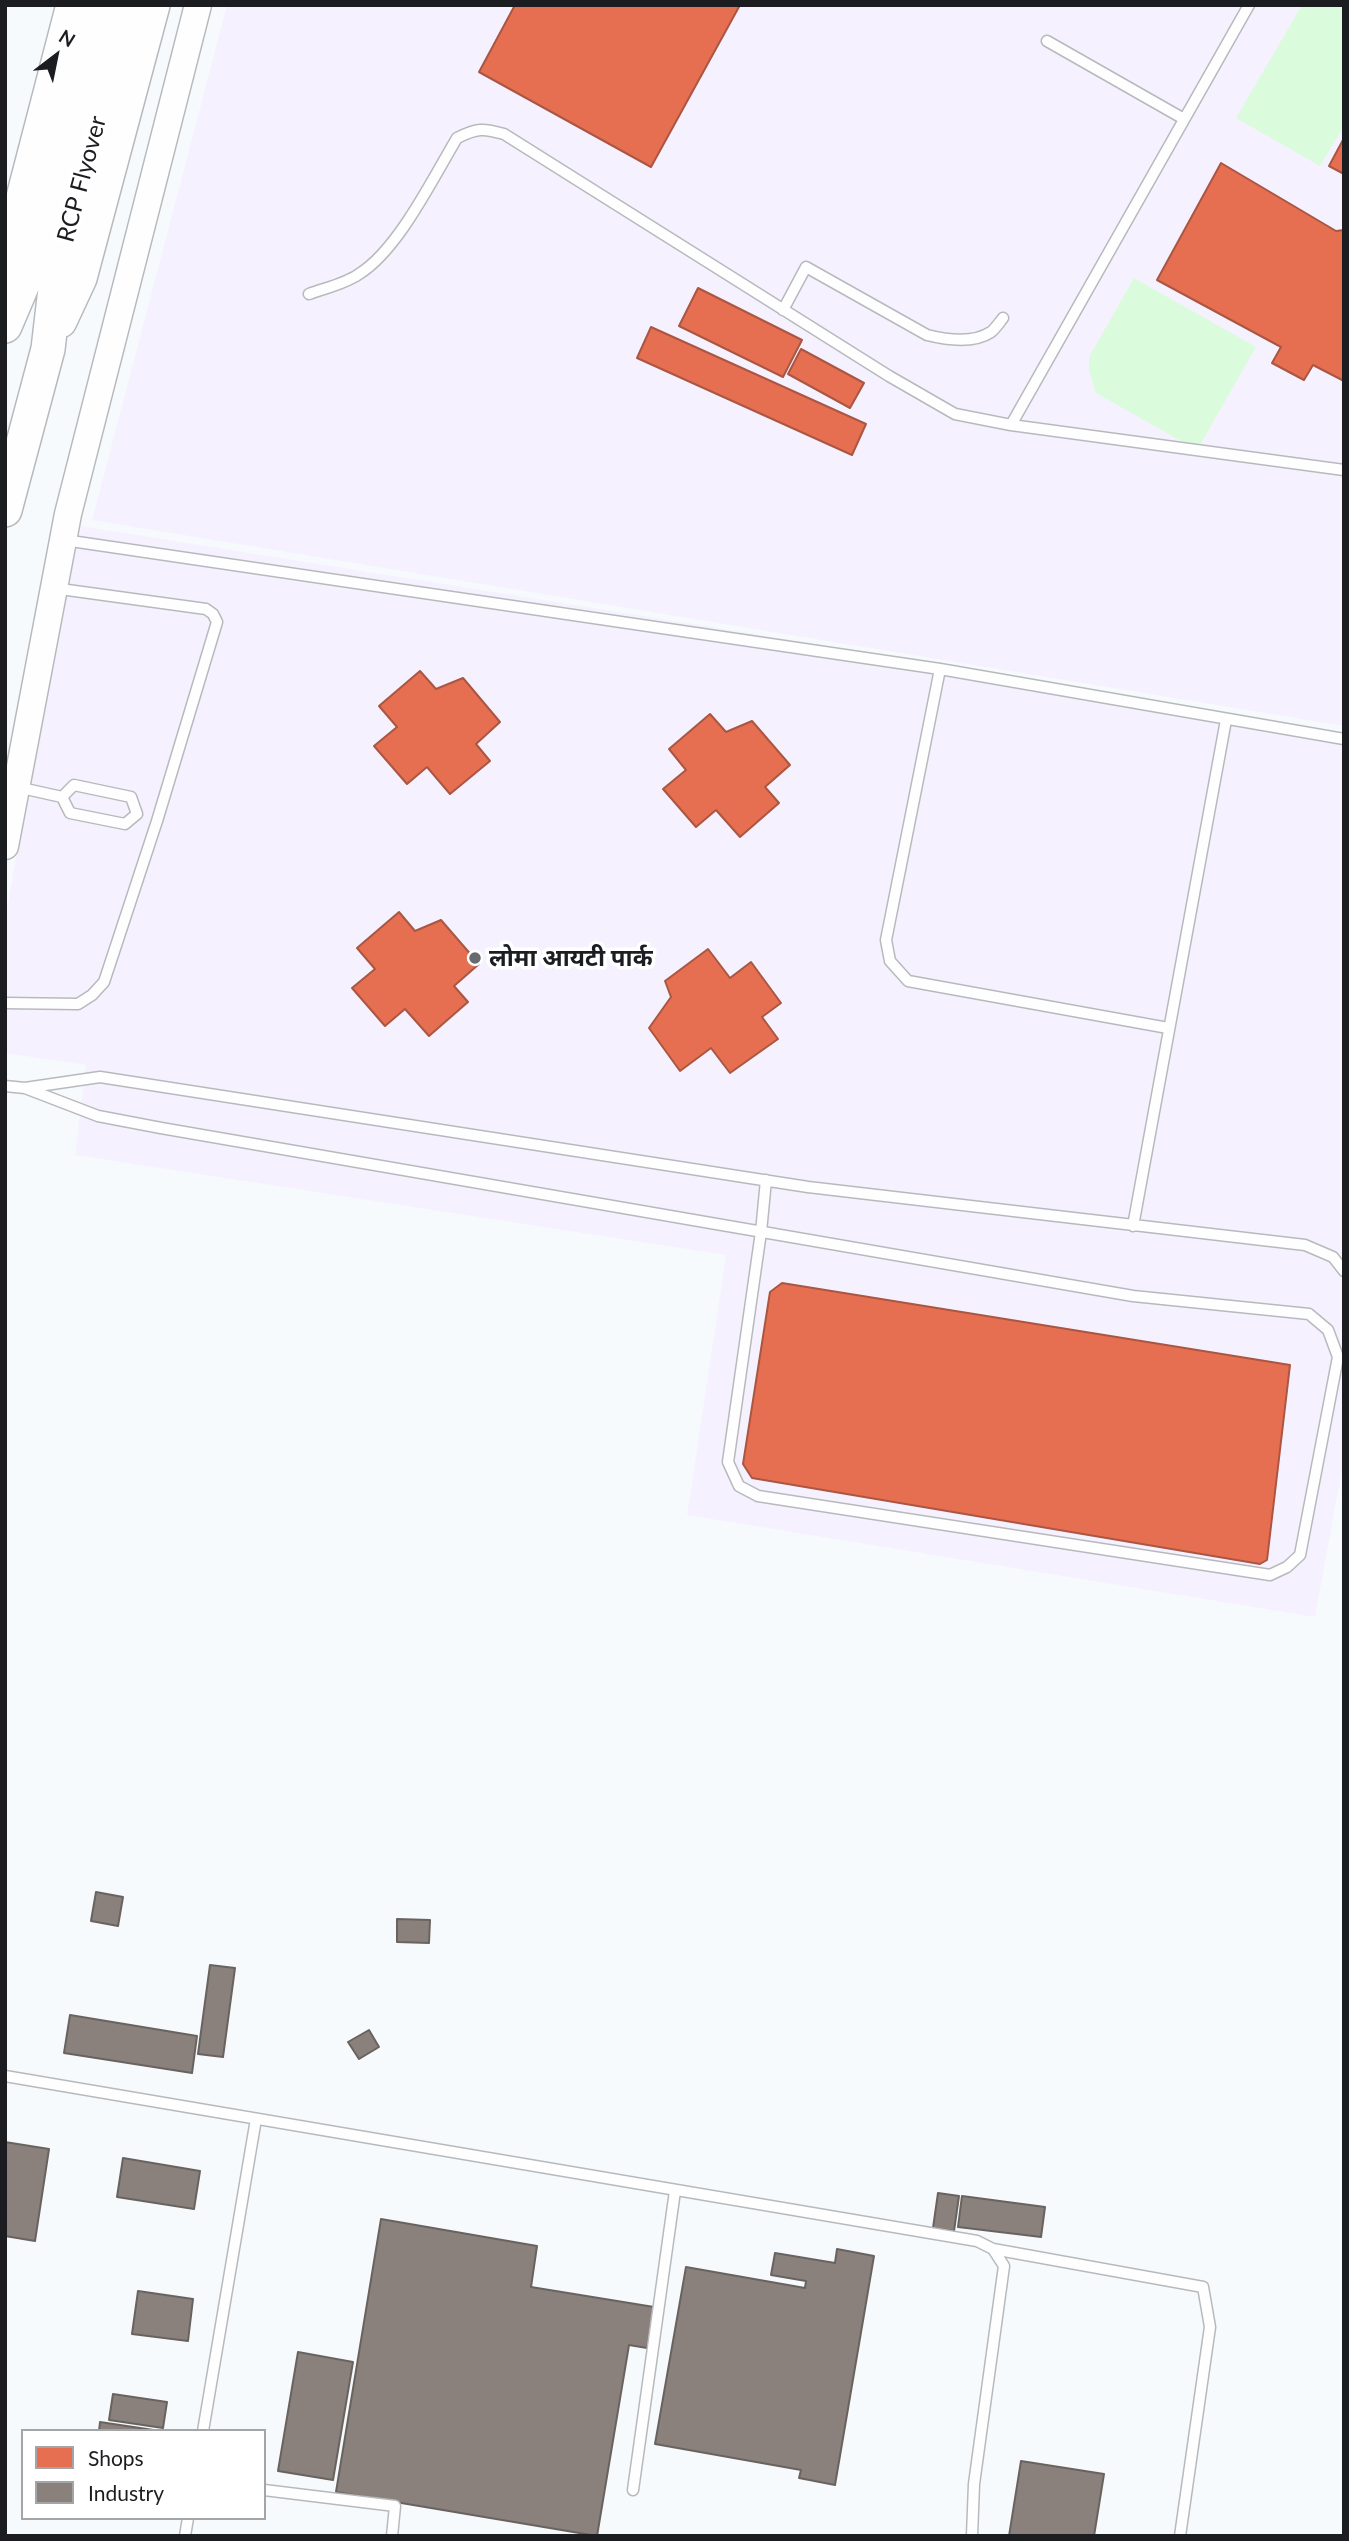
<!DOCTYPE html>
<meta charset="utf-8">
<style>
body{margin:0}
#map{position:relative;width:1349px;height:2541px;overflow:hidden;background:#f7fafd;font-family:Lato,sans-serif}
canvas{display:block}
.frame{position:absolute;inset:0;border:7px solid #1b1d20;pointer-events:none}
.legend{position:absolute;left:21px;top:2429px;width:245px;height:91px;box-sizing:border-box;background:#fff;border:2px solid #a4a5a6;margin:0;padding:9px 12px;list-style:none;font-size:21px;color:#1b1d20}
.legend li{display:flex;align-items:center;gap:14px;height:35px}
.legend b{width:35px;border:2px solid #a4a5a6}
.north{position:absolute;left:21px;top:21px;width:70px;height:70px;-webkit-text-stroke:5px #fff;paint-order:stroke;rotate:32deg;font-size:19px;font-weight:700;line-height:28px;text-align:center;color:#1b1d20}
.north::after{content:'';display:block;margin:auto;width:24px;height:32px;background:#1b1d20;clip-path:polygon(50% 0,100% 100%,50% 72%,0 100%)}
</style>
<div id="map">
<canvas width="1349" height="2541"></canvas>
<div class="frame"></div>
<ul class="legend">
<li><b style="height:19px;background:#e76f51"></b>Shops</li>
<li><b style="height:19px;background:#8a817c"></b>Industry</li>
</ul>
<div class="north">N</div>
</div>
<script>
const g = document.querySelector('canvas').getContext('2d');
g.lineJoin = 'round';
function fill(path, color) { g.fillStyle = color; g.fill(path, 'evenodd'); }
function stroke(path, color, width, dash) { g.strokeStyle = color; g.lineWidth = width; g.lineCap = dash ? 'butt' : 'round'; g.setLineDash(dash || []); g.stroke(path); }
function write(font, color, halo, rows, align = 'center') {
  g.font = font + ' Lato,"Noto Sans Devanagari",sans-serif'; g.lineWidth = 7; g.setLineDash([]); g.textBaseline = 'middle'; g.strokeStyle = halo; g.fillStyle = color; for (const [text, x, y, turn = 0] of rows) {
    g.save(); g.translate(x, y); g.rotate((+turn || 0) * Math.PI / 180); g.textAlign = isNaN(turn) ? turn : align; if (halo) g.strokeText(text, 0, 0); g.fillText(text, 0, 0); g.restore();
  }
}
fill(new Path2D(`
 M227,5H1344V726L92,520Z
 M81,526L750,633L1344,733V1459L1315,1617L687,1515L726,1255L75,1155L86,1065L5,1053V920L29,781Z`), '#f6f1fe');
fill(new Path2D(`
 M1302,5H1344V126L1320,166L1236,118Z
 M1134,278L1256,347L1197,450L1096,393L1089,370V357Z`), '#dafcdc');
const shops = new Path2D(`
 M515,5H740L651,167L479,72Z
 M1344,138V174L1329,166Z
 M1221,163L1336,231L1344,230V381L1313,365L1304,380L1272,363L1281,347L1157,280Z
 M698,288L802,340L783,377L679,326Z
 M651,327L866,424L852,455L637,358Z
 M801,349L864,383L850,408L788,374Z
 M420,671L436,689L463,678L500,722L476,744L490,761L450,794L427,767L407,784L374,746L397,727L379,706Z
 M710,714L726,732L752,721L790,765L765,787L779,803L740,837L716,810L696,827L663,789L686,770L669,749Z
 M399,912L415,931L441,920L479,964L454,986L468,1002L429,1036L405,1009L385,1026L352,988L375,969L357,948Z
 M708,949L730,978L751,962L781,1003L762,1017L778,1039L730,1073L711,1048L680,1071L649,1028L671,997L665,981Z
 M782,1283L1290,1365L1267,1560L1260,1564L752,1478L743,1464L770,1292Z`);
fill(shops, '#e76f51');
stroke(shops, '#aa5642', 2);
const industry = new Path2D(`
 M96,1892L123,1897L118,1926L91,1921Z
 M397,1919L430,1920L429,1943L397,1942Z
 M210,1965L235,1968L223,2057L198,2054Z
 M70,2015L197,2036L192,2073L64,2053Z
 M369,2030L379,2047L359,2059L348,2042Z
 M5,2142L49,2149L35,2241L5,2236Z
 M123,2158L200,2171L194,2209L117,2197Z
 M938,2193L959,2196L954,2231L933,2228Z
 M962,2196L1045,2207L1041,2237L958,2227Z
 M381,2219L537,2246L531,2287L654,2307L647,2348L629,2345L597,2536L336,2492Z
 M837,2249L874,2256L835,2485L799,2478L801,2470L655,2444L686,2267L805,2288L806,2281L771,2275L775,2253L835,2263Z
 M138,2291L193,2299L188,2341L132,2334Z
 M298,2352L353,2362L333,2480L278,2471Z
 M113,2394L167,2402L163,2428L109,2420Z
 M100,2422L160,2431H99Z
 M1021,2461L1104,2474L1094,2536H1009Z`);
fill(industry, '#8a817c');
stroke(industry, '#696360', 2);
const service = new Path2D(`
 M1047,41L1184,119
 M309,294C325,288 345,284 359,274C398,250 433,178 457,138C477,128 483,128 504,134L889,376L955,414L1011,425L1344,470
 M783,310L806,267L927,335C947,340 973,344 991,332C995,329 999,323 1003,318
 M1011,425L1249,5
 M64,540L940,669L1344,739
 M940,669L886,940L890,961L908,981L1168,1028
 M17,787L62,797
 M62,797L74,785L131,797L137,814
 M62,797L70,813L125,824L137,814
 M5,1003L78,1004L92,995L104,982L157,821L217,622L213,614L206,609L53,588
 M5,1086L25,1088L100,1077L808,1187L1305,1245L1333,1257L1344,1271
 M25,1088L98,1116L161,1128L1133,1296L1309,1314L1328,1330L1338,1357L1300,1555L1287,1567L1270,1575L758,1496L739,1486L728,1462L761,1232L766,1180
 M1133,1226L1226,720
 M5,2076L977,2241L993,2249L1203,2287L1210,2327L1180,2536
 M203,2431L256,2119
 M264,2490L395,2506L392,2536
 M633,2490L675,2191
 M185,2536L188,2518
 M972,2536L974,2484L1004,2266L993,2249`);
const tertiary = new Path2D(`
 M5,846L68,514L198,5`);
const primary = new Path2D(`
 M5,276L7,259L73,5
 M60,321L80,278L153,5
 M5,326L31,265L100,5
 M5,510L48,349L57,272L128,5`);
stroke(service, '#b7babc', 13);
stroke(tertiary, '#b7babc', 29);
stroke(primary, '#b7babc', 36);
stroke(service, '#fefeff', 10);
stroke(tertiary, '#fefeff', 26);
stroke(primary, '#fefeff', 33);
for (const [x, y, r, color] of [
 [475,958,7,"#686a6d"]
]) { const dot = new Path2D(); dot.arc(x, y, r, 0, 2 * Math.PI); g.fillStyle = color; g.fill(dot); stroke(dot, '#fff', 2.5); }
write('24px', '#1b1d20', '#fff', [
 ["RCP Flyover",82,179,-75]
]);
write('bold 24px', '#1b1d20', '#fff', [
 ["लोमा आयटी पार्क",489,958]
], 'left');
</script>
